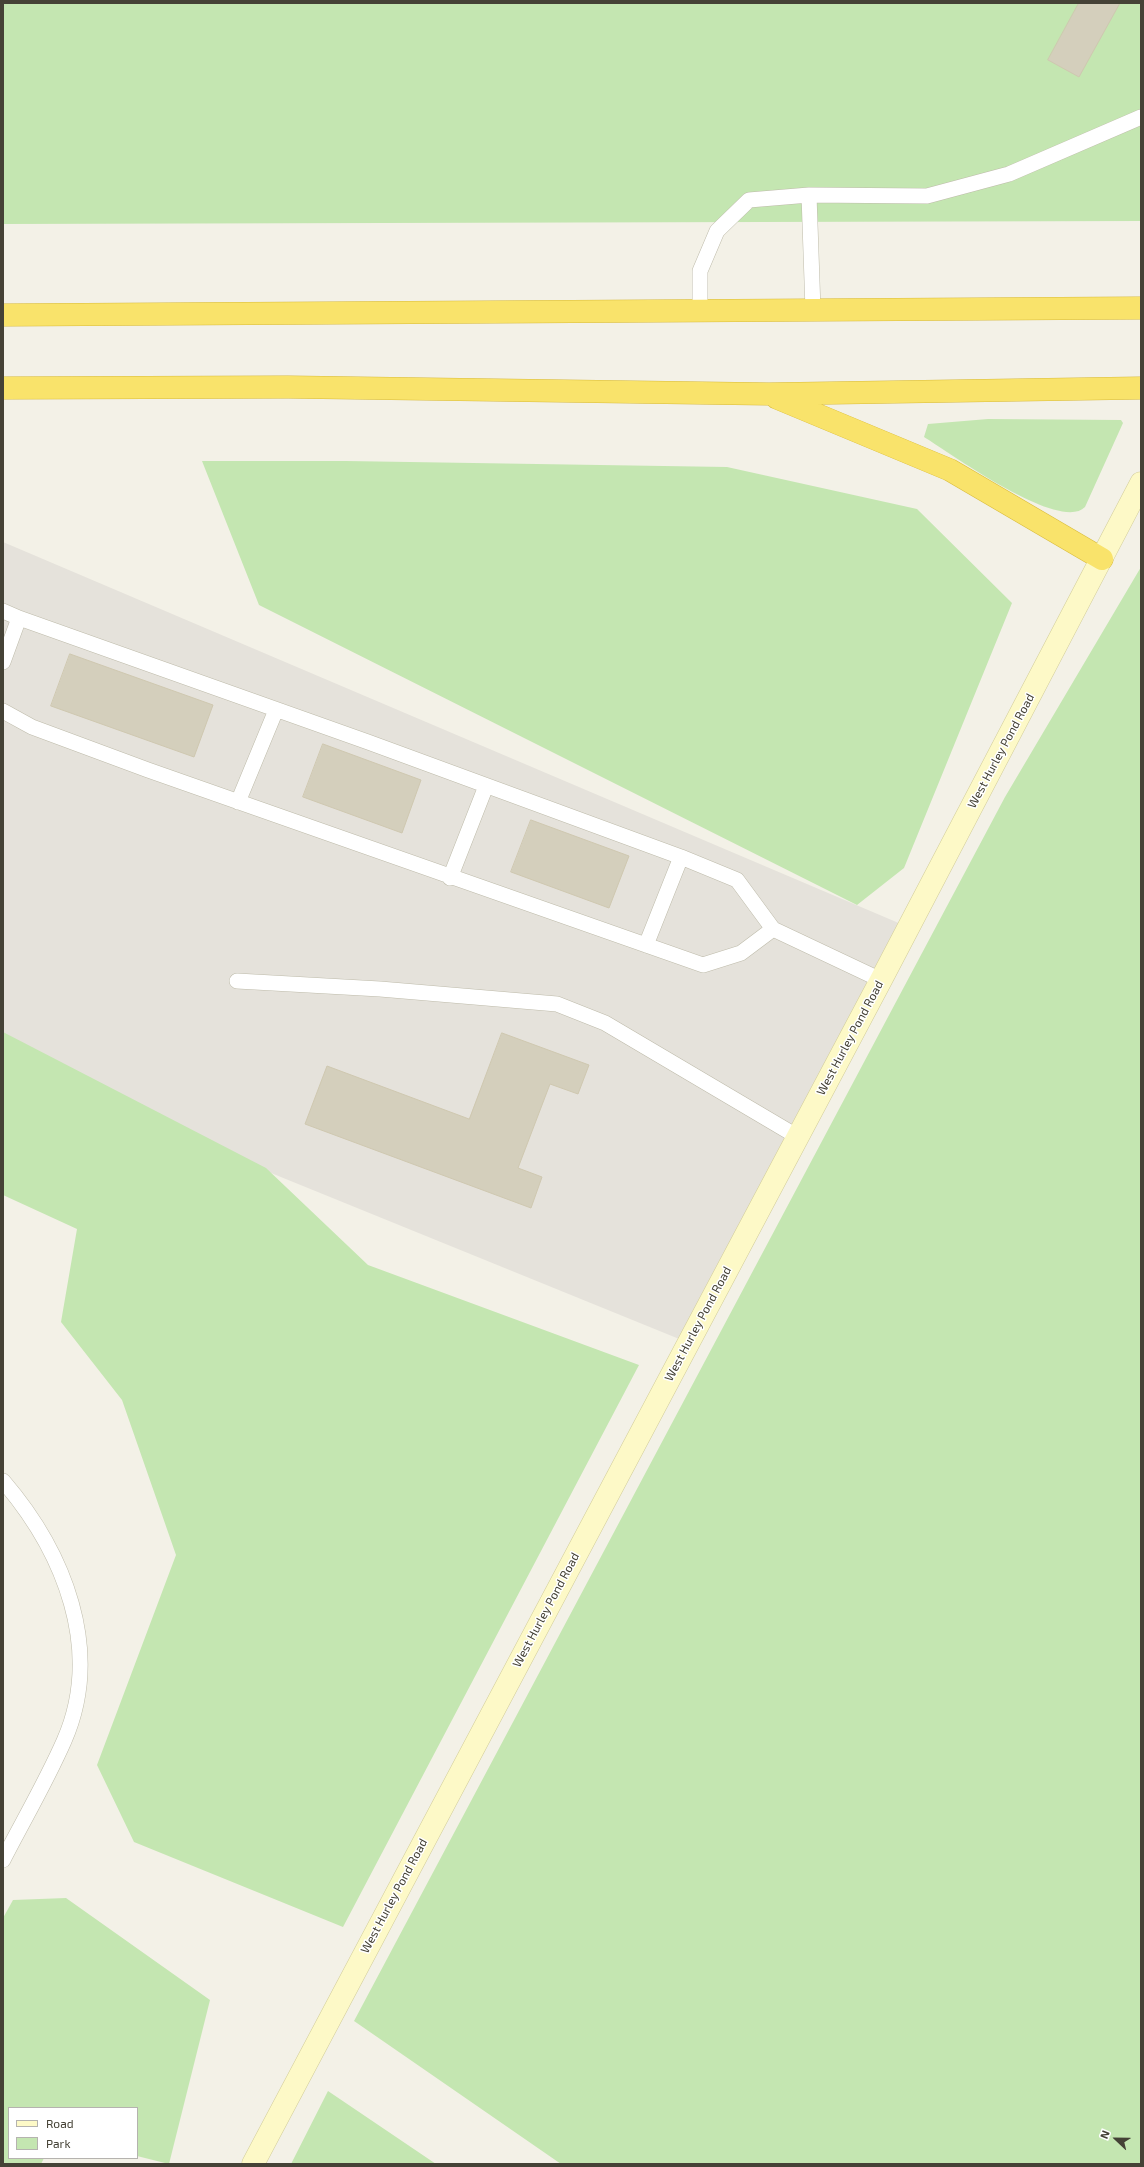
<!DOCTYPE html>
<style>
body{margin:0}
#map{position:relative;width:1144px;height:2167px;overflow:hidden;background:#f3f1e7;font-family:"Exo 2",sans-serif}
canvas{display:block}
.frame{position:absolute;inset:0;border:4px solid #454236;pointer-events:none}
.legend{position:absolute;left:8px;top:2107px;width:130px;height:52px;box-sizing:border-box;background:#fff;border:1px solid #b5b3af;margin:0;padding:5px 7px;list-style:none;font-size:12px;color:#454236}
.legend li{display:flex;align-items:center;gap:8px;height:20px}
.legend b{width:20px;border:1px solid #b5b3af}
.north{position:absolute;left:1096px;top:2119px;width:40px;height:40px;-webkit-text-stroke:3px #fff;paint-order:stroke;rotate:292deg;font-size:11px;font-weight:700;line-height:16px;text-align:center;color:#454236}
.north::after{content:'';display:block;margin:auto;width:14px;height:18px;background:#454236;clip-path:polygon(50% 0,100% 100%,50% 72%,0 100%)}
</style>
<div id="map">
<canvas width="1144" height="2167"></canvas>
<div class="frame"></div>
<ul class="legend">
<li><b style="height:5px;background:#fdf9c7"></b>Road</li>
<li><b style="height:11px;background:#c4e6b1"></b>Park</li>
</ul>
<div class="north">N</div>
</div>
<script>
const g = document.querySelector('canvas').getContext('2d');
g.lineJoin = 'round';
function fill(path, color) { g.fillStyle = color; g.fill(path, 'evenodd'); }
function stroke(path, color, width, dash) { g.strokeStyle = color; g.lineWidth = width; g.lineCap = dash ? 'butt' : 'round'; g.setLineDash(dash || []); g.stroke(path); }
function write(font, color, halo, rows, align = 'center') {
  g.font = font + ' "Exo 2",sans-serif'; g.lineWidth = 3; g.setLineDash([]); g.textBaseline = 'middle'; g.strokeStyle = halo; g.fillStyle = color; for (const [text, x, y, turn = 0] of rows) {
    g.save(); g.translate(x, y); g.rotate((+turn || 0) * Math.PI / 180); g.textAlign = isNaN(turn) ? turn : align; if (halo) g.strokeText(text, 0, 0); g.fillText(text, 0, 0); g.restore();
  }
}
fill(new Path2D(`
 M3,542L908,927L694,1345L3,1064Z`), '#e5e2db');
fill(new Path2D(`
 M3,3H1141V221L3,224Z
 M988,419L1121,420L1123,423L1085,507C1060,533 950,453 924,437L928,424Z
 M202,461H346L727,467L917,509L1012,603L904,868L857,905L259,605Z
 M1141,567V2164H561L354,2021L1005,797Z
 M3,1032L266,1168L368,1265L639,1365L343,1927L134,1842L97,1765L176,1555L122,1400L61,1322L77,1229L3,1195Z
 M66,1898L210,2000L169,2164L137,2156V2108H9V2158H44L41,2164H3V1918L13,1900Z
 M328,2091L436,2164H291Z`), '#c4e6b1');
const building = new Path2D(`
 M1079,3H1120L1079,77L1048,60Z
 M70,654L213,705L194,757L51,706Z
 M323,744L421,780L402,833L303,797Z
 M531,820L629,856L609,908L511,872Z
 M502,1033L589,1065L578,1094L550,1084L518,1168L542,1177L531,1208L305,1124L327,1066L469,1119Z`);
fill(building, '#d4cfbc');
stroke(building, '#cfc8b0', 1);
const lane = new Path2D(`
 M809,195L813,310
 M700,311V271L717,231L749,200L809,195L927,196L1009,174L1141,117
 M3,611L19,618
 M3,662L19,618L368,742L681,857L737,880L773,929L881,980
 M3,711L32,727L148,770L703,965L741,953L773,929
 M238,802L276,710
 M450,878L486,786
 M646,945L681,857
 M237,981L380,989L557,1004L605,1023L798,1137
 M3,1481C64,1552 104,1650 64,1741C46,1782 23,1821 3,1860`);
const secondary = new Path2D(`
 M253,2164L881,980L1141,483`);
const highway = new Path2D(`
 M3,315L1141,308
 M3,388L288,387L769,394L1141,388
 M777,398L950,470L1102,559`);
stroke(lane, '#bebbaa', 16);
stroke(secondary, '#d1cc98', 23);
stroke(highway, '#d8bb3b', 23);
stroke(lane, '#fff', 15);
stroke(secondary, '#fdf9c7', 22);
stroke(highway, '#f9e36b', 22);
write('12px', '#454236', '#fff', [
 ["West Hurley Pond Road",1001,751,-62],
 ["West Hurley Pond Road",850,1038,-62],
 ["West Hurley Pond Road",698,1324,-62],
 ["West Hurley Pond Road",546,1610,-62],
 ["West Hurley Pond Road",394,1896,-62]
]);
</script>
